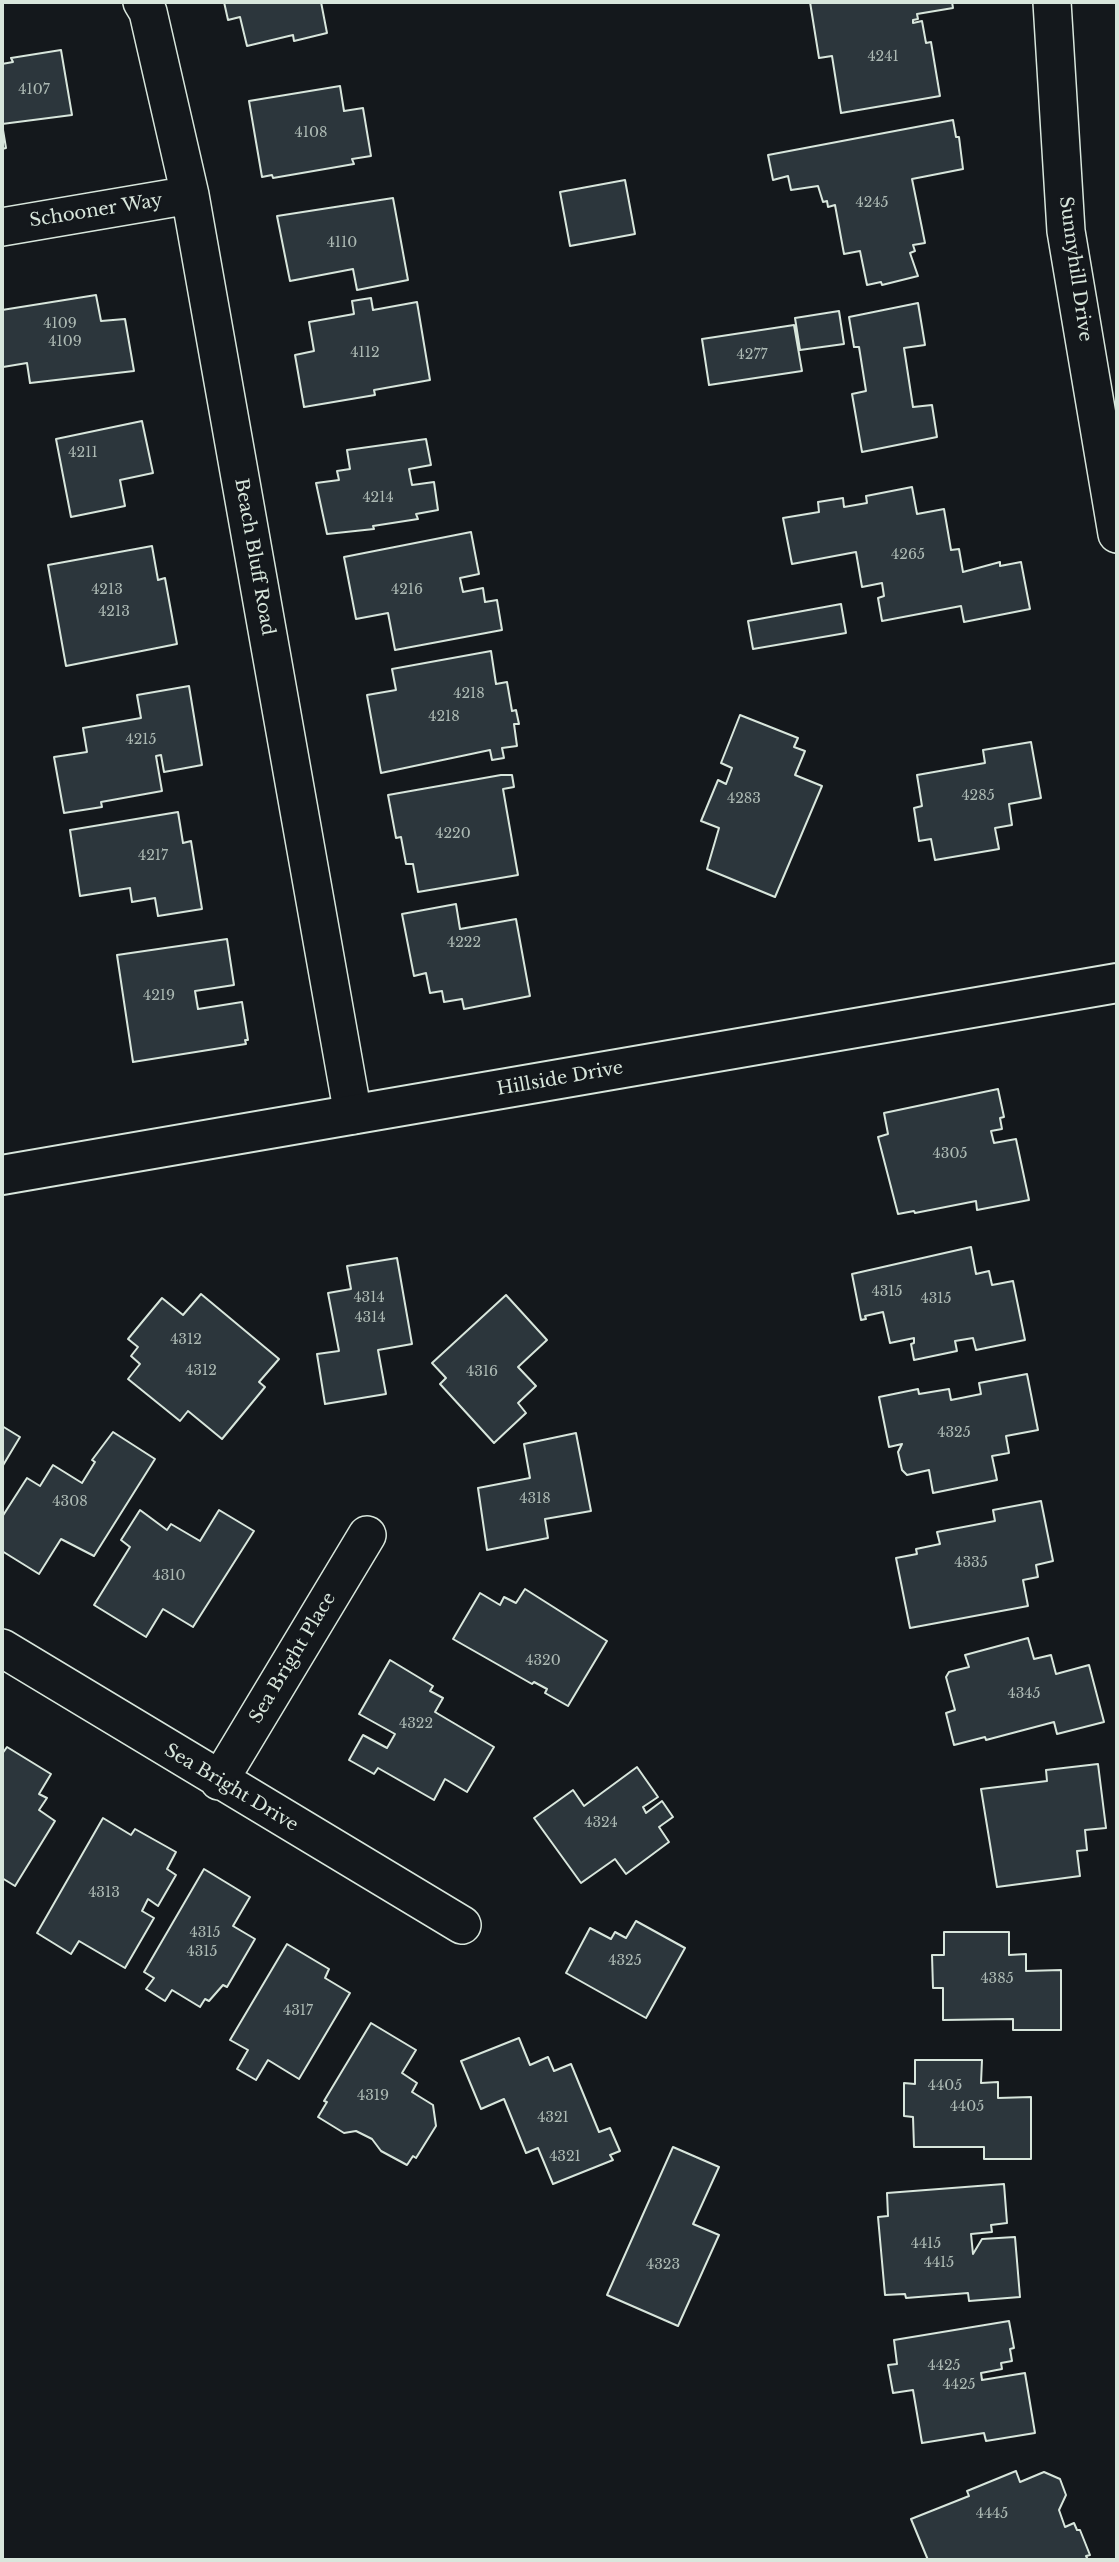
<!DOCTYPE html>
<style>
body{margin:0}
#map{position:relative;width:1119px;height:2562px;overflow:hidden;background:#14181c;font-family:"Libre Baskerville",serif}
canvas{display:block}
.frame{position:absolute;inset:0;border:4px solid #d8e6dc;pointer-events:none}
</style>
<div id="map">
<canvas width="1119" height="2562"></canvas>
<div class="frame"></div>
</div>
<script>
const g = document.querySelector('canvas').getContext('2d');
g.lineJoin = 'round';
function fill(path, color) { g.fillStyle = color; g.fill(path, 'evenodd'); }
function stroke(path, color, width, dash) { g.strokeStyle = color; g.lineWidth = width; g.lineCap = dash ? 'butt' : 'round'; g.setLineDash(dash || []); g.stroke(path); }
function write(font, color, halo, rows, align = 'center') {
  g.font = font + ' "Libre Baskerville",serif'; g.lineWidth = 5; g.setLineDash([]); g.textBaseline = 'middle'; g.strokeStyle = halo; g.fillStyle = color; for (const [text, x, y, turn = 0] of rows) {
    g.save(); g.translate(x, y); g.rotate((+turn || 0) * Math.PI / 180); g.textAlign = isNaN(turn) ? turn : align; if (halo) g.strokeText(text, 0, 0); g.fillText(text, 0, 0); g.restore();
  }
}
const building = new Path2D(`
 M224,2H321L327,33L294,41L293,35L247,46L240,17L228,20Z
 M810,2H952L953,8L917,14L918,19L913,20V23L922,21L926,43L931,42L940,96L841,113L832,56L819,58Z
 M61,50L72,115L2,124L6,148L2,149V64L13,62L11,58Z
 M340,86L344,111L363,108L371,156L352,159L354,164L273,178L272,175L262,177L249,101Z
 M953,120L956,137H959L963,169L912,179L925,243L913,245L915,251L910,253L918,276L882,285L881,282L867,285L860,251L844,254L835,205L828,207L827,201L823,202L818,186L791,190L788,176L773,180L768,155Z
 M625,180L635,234L570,246L560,192Z
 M393,198L408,280L357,290L353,269L290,281L277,216Z
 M96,295L101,321L125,319L134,371L30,383L27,363L3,367L2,310Z
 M371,298L373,310L417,302L430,380L374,390L375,395L304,407L295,355L314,351L309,322L354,314L352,301Z
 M918,303L925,345L904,348L913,407L932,405L937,437L862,452L852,394L866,391L859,347H854L849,317Z
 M839,311L844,344L800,350L795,318Z
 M794,325L802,371L709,385L702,339Z
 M142,421L153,473L120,480L125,506L71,517L56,439Z
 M426,439L431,465L409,469L412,485L434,482L438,510L416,514L418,519L373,526L374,529L327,534L316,483L339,480L337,471L350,469L347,450Z
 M912,487L917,514L944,509L951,550L959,549L963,572L1000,562V566L1021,562L1030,609L964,622L961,606L882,621L878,598L884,596L882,583L862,587L856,552L792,564L783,518L819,512L818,502L843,498L844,507L867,503L866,496Z
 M471,532L479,574L460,578L463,592L483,588L485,602L497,600L502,630L395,650L388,613L356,619L344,557Z
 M152,546L158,580L165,578L177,644L66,666L48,565Z
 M841,604L846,633L753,649L748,621Z
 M491,651L496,684L507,682L512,711L516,710L519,724H514L517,746L502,748L504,758L492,760L490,750L381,773L367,695L396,690L392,669Z
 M189,686L202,765L164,772L161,755L156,756L162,791L101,802L102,807L64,813L54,757L87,752L83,728L141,718L137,695Z
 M740,715L798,738L794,747L805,751L795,775L822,786L775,897L707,869L719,828L701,821L718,780L726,784L732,768L721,763Z
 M1031,742L1041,798L1009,804L1012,825L995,828L999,849L935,860L931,839L919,841L914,808L922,806L917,775L985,763L983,750Z
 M501,775H512L514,787L503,789L518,875L418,892L413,864H406L401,837L396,838L388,795Z
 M178,812L183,843L191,841L202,909L158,916L155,898L132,902L130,888L80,896L70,830Z
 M456,904L460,929L516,919L530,996L464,1009L462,999L444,1002L442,991L430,993L426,973L414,976L402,914Z
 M227,939L234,985L195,991L198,1009L242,1002L248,1040H245L246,1044L133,1062L117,955Z
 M998,1089L1004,1117L1000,1118L1002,1129L991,1131L994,1143L1016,1139L1029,1200L977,1210L976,1201L915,1213L914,1211L898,1214L878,1137L888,1134L884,1113Z
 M971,1247L976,1274L989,1271L992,1285L1013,1281L1025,1340L976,1350L973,1338L955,1341L957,1351L914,1360L911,1344L914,1343V1338L890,1343L883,1312L865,1316L866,1319L861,1320L852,1274Z
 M397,1258L412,1344L378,1350L386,1394L325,1404L317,1354L339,1351L328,1293L351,1289L347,1266Z
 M201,1294L279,1359L259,1382L265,1387L222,1439L188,1411L180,1421L128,1379L140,1364L131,1356L138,1347L128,1339L162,1298L183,1315Z
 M506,1295L547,1340L518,1367L536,1386L518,1403L526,1413L494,1443L440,1384L446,1378L432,1363Z
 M1027,1374L1038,1430L1006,1436L1009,1453L992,1456L997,1480L933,1493L929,1470L907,1475L902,1470L898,1452L902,1444L889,1447L879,1397L918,1389L919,1394L949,1389L951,1400L981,1394L979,1383Z
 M2,1426L20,1437L2,1467Z
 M113,1432L155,1459L94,1556L61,1539L39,1574L2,1551V1517L27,1478L40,1486L53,1465L82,1483L95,1462L92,1460Z
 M576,1433L591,1511L545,1519L548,1538L487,1550L478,1488L530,1478L524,1444Z
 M1041,1501L1053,1561L1036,1565L1038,1577L1023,1580L1028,1606L910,1628L896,1558L917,1554L916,1549L940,1544L937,1532L995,1521L993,1510Z
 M140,1510L167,1530L171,1524L200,1541L219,1510L254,1531L193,1627L163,1609L146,1637L94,1605L130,1547L121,1540Z
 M525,1589L607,1641L568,1706L545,1693L547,1689L534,1682L532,1684L453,1639L480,1593L500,1605L504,1597L516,1603Z
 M1028,1638L1034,1659L1051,1655L1056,1674L1089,1665L1104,1722L1057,1734L1054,1722L986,1740L985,1737L954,1745L946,1713L955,1710L946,1677L949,1672L969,1667L965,1655Z
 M390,1660L433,1686L430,1691L443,1698L435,1712L494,1747L467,1792L445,1779L434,1800L378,1768L374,1774L349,1760L363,1735L387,1748L395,1734L359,1714Z
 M7,1747L51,1774L39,1794L47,1798L39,1810L55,1821L15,1886L2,1878V1754Z
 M1098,1764L1106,1828L1085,1830L1087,1850L1077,1851L1080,1876L997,1887L981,1789L1047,1781L1046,1770Z
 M637,1767L658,1797L643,1807L646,1813L662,1801L673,1817L659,1827L669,1842L626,1874L615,1859L581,1883L534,1818L573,1790L584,1806Z
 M103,1818L131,1835L135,1829L176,1852L167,1869L176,1875L158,1906L148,1899L142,1911L154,1918L125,1968L79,1941L71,1954L37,1933Z
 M204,1869L250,1897L233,1926L255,1939L227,1987L223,1985L209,2001L205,1999L200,2007L172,1990L165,2001L146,1989L154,1978L144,1972Z
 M636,1921L685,1948L646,2018L566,1973L590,1928L611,1939L615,1932L626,1938Z
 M944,1932H1009V1955L1026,1954V1971L1061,1970V2030H1013V2019L943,2020V1988H933L932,1955H944Z
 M287,1944L329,1969L325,1978L350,1993L299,2079L268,2060L256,2080L237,2069L248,2050L230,2040Z
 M371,2023L416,2050L402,2073L417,2083L412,2092L433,2105L436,2126L416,2158L413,2156L407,2165L381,2151L372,2139L356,2131L344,2133L318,2117L327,2102L324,2101Z
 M519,2038L530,2065L548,2057L554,2071L571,2064L599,2132L610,2128L620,2151L610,2155L613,2160L553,2184L538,2148L526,2153L504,2099L481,2109L461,2061Z
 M915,2060H982L981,2083L998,2082V2098L1031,2097V2159H984V2147H914L913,2117L904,2116V2083L915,2084Z
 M673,2147L719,2167L693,2224L719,2235L678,2326L607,2295Z
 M1004,2184L1007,2223L991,2225L992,2232L971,2234L973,2254L982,2239L1015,2237L1020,2297L969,2301L968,2293L906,2298L905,2294L885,2295L878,2217L888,2216L887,2193Z
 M1009,2321L1014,2348L1010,2349L1012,2361L1001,2363L1002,2369L981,2373L982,2380L1025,2373L1035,2433L986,2441L984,2433L922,2443L913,2390L893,2393L888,2365L897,2364L894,2340Z
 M1016,2471L1020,2482L1044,2472L1060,2479L1066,2495L1059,2510L1065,2527L1074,2523L1077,2530H1080L1090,2555L1086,2556L1088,2560H928L911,2519L969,2496L967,2491Z`);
fill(building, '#2c363c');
stroke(building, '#d8e6dc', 2);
const street = new Path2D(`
 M142,2L148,12L190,195L353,1115
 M1052,2L1066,231L1117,534
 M2,227L190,195
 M2,1648L462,1925
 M219,1781L367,1535`);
const secondary = new Path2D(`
 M2,1175L1117,983`);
stroke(street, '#d8e6dc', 40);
stroke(secondary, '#d8e6dc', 42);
stroke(street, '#14181c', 37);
stroke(secondary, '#14181c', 38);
write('14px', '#adbab4', null, [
 ["4241",883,57],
 ["4107",34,90],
 ["4108",311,133],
 ["4245",872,203],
 ["4110",342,243],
 ["4109",60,324],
 ["4109",65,342],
 ["4112",365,353],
 ["4277",752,355],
 ["4211",83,453],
 ["4214",378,498],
 ["4265",908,555],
 ["4213",107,590],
 ["4216",407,590],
 ["4213",114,612],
 ["4218",469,694],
 ["4218",444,717],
 ["4215",141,740],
 ["4285",978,796],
 ["4283",744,799],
 ["4220",453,834],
 ["4217",153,856],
 ["4222",464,943],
 ["4219",159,996],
 ["4305",950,1154],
 ["4315",887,1292],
 ["4314",369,1298],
 ["4315",936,1299],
 ["4314",370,1318],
 ["4312",186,1340],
 ["4312",201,1371],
 ["4316",482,1372],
 ["4325",954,1433],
 ["4318",535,1499],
 ["4308",70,1502],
 ["4335",971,1563],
 ["4310",169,1576],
 ["4320",543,1661],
 ["4345",1024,1694],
 ["4322",416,1724],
 ["4324",601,1823],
 ["4313",104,1893],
 ["4315",205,1933],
 ["4315",202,1952],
 ["4325",625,1961],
 ["4385",997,1979],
 ["4317",298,2011],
 ["4405",945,2086],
 ["4319",373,2096],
 ["4405",967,2107],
 ["4321",553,2118],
 ["4321",565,2157],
 ["4415",926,2244],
 ["4415",939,2263],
 ["4323",663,2265],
 ["4425",944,2366],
 ["4425",959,2385],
 ["4445",992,2514]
]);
write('18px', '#d8e6dc', '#14181c', [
 ["Schooner Way",96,211,-9],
 ["Sunnyhill Drive",1075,269,82],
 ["Beach Bluff Road",254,557,80],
 ["Hillside Drive",560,1079,-10],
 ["Sea Bright Place",293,1658,-59],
 ["Sea Bright Drive",231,1788,31]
]);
</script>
